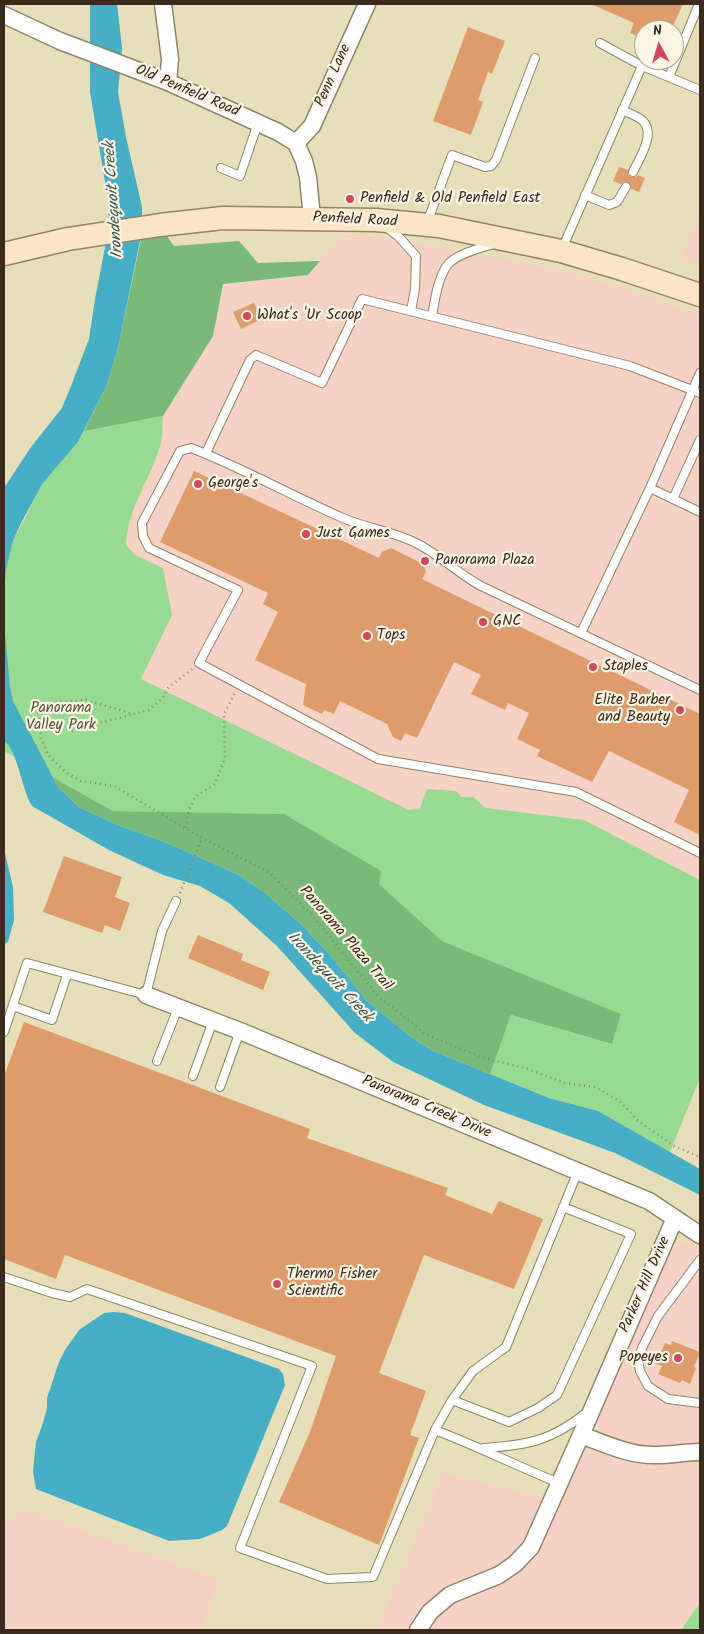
<!DOCTYPE html>
<style>
body{margin:0}
#map{position:relative;width:704px;height:1634px;overflow:hidden;background:#e7dfba;font-family:Kalam,sans-serif}
canvas{display:block}
.frame{position:absolute;inset:0;border:5px solid #3b2a1e;pointer-events:none}
.north{position:absolute;left:634px;top:20px;width:50px;height:50px;box-sizing:border-box;background:#fcf5e5;border:1px solid #afa495;border-radius:50%;rotate:354deg;font-size:14px;font-weight:700;line-height:20px;text-align:center;color:#3b2a1e}
.north::after{content:'';display:block;margin:auto;width:18px;height:22px;background:#d1495b;clip-path:polygon(50% 0,100% 100%,50% 72%,0 100%)}
</style>
<div id="map">
<canvas width="704" height="1634"></canvas>
<div class="frame"></div>
<div class="north">N</div>
</div>
<script>
const g = document.querySelector('canvas').getContext('2d');
g.lineJoin = 'round';
function fill(path, color) { g.fillStyle = color; g.fill(path, 'evenodd'); }
function stroke(path, color, width, dash) { g.strokeStyle = color; g.lineWidth = width; g.lineCap = dash ? 'butt' : 'round'; g.setLineDash(dash || []); g.stroke(path); }
function write(font, color, halo, rows, align = 'center') {
  g.font = font + ' Kalam,sans-serif'; g.lineWidth = 4.5; g.setLineDash([]); g.textBaseline = 'middle'; g.strokeStyle = halo; g.fillStyle = color; for (const [text, x, y, turn = 0] of rows) {
    g.save(); g.translate(x, y); g.rotate((+turn || 0) * Math.PI / 180); g.textAlign = isNaN(turn) ? turn : align; if (halo) g.strokeText(text, 0, 0); g.fillText(text, 0, 0); g.restore();
  }
}
fill(new Path2D(`
 M700,212V264L680,259Z
 M343,235L390,238L452,248L478,256L503,258L570,273L630,290L700,315V880L584,820L486,808L473,797H461L427,789L420,808L409,810L140,679L172,615L163,568L135,555L126,545L127,528L135,505L160,449L163,416L213,336L223,284L308,275Z
 M678,1242L693,1243L700,1249V1444L655,1447L635,1446L608,1437L600,1429L597,1420L599,1412L672,1246Z
 M595,1450L637,1462L660,1463L700,1459V1603L681,1630H376L443,1472L560,1502L578,1461L588,1452Z
 M28,1510L220,1580L202,1630H4V1520Z`), '#f5d2c3');
fill(new Path2D(`
 M163,416C162,426 163,440 159,450C148,483 128,508 126,545L135,555L163,568L172,615L141,679L409,810L420,808L427,789L456,791L461,797H473L486,808L584,820L700,880V1078L670,1152L598,1111L549,1098L490,1074L511,1015L611,1044L621,1014L442,941L379,884L284,814L113,811L4,751V556L8,558L13,541L43,483L78,442L84,431Z
 M700,1603V1630H681Z`), '#97da91');
fill(new Path2D(`
 M167,236L174,246L239,241L258,263L320,261L308,275L223,284L213,336L163,416L84,431L107,385L118,348L141,239Z
 M52,777L113,811L284,814L381,871L379,884L442,941L621,1014L612,1044L511,1015L490,1074L431,1050L410,1036L367,1001L331,956L301,924L265,893L239,875L167,843L113,823L79,807L58,787Z`), '#79ba7b');
fill(new Path2D(`
 M90,4H117L122,48L118,92L126,137L142,207V231L118,348L107,385L78,442L43,483L21,523L13,541L6,569L4,594V488L31,447L62,408L71,386L89,339L95,299L107,237L109,206L90,92Z
 M4,622L10,688L13,701L58,787L79,807L113,823L167,843L239,875L265,893L301,924L331,956L367,1001L410,1036L431,1050L549,1098L598,1111L700,1169V1195L615,1153L484,1105L393,1062L355,1033L277,946L229,903L200,886L163,875L109,850L32,806C22,791 17,748 4,741Z
 M4,849L13,887L14,920L8,942L4,944Z
 M113,1312L125,1313L279,1369L283,1374L285,1385L227,1526L222,1530L200,1539L169,1541L36,1489L33,1471L36,1442L42,1426L47,1408V1398L59,1362L65,1350L79,1330L104,1313Z`), '#46afc5');
fill(new Path2D(`
 M591,4H683L671,30H644V39L630,33L634,23Z
 M468,27L505,41L492,74L488,72L478,100L483,102L471,135L433,121Z
 M619,167L628,170V175L631,177H636L638,175L645,178L639,192L631,189V185L628,182H624L621,184L613,181Z
 M254,303L262,319L241,329L233,312Z
 M194,471L379,558L382,552L391,548L423,564L426,572L422,579L700,714V835L674,822L689,790L609,751L592,782L537,756L540,750L517,739L529,713L508,703L505,710L471,694L481,675L454,662L417,738L405,733L401,741L393,737L387,724L340,701L334,714L324,710L322,714L303,705L306,684L255,660L278,612L263,604L268,593L160,542Z
 M64,856L122,877L115,897L130,903L120,931L105,925L102,933L43,912Z
 M198,935L243,954L241,960L270,972L263,990L188,958Z
 M24,1022L310,1129L307,1138L448,1188L445,1195L492,1214L499,1201L543,1219L514,1289L424,1255L379,1373L426,1391L410,1435L419,1438L379,1545L279,1502L310,1432L336,1356L65,1255L56,1279L4,1259V1076Z
 M672,1341L700,1352L694,1367L696,1368L690,1384L682,1380L680,1383L658,1374L662,1366L656,1364L665,1343L671,1345Z`), '#de9c6d');
const service = new Path2D(`
 M642,66L700,90
 M669,77L699,4
 M622,110C628,113 638,116 643,121C656,134 639,159 633,172
 M221,168L240,176L258,123
 M585,195L609,205L617,202L626,187
 M427,223L452,155L485,167L491,166L496,160L535,58
 M386,227L398,236L416,256L415,289L411,311
 M562,249L642,66L600,43
 M432,316C435,300 437,282 446,267C453,255 480,248 494,244
 M206,453L250,360L256,355L322,383L362,299L630,366L700,393
 M650,488L700,512
 M673,499L700,440
 M581,633L650,488L700,373
 M700,690L481,586C459,574 441,556 418,544C394,531 368,529 343,518C292,496 243,468 191,448L180,451L142,523L143,536L149,548L238,590L199,663L378,759L576,792L700,853
 M13,1006L52,1020L67,975
 M4,1032L27,963L146,995L162,931L176,901
 M157,1061L178,1008
 M193,1076L213,1021
 M220,1087L240,1031
 M700,1260L658,1316L642,1348L638,1360L640,1371L648,1386L668,1399L700,1403
 M4,1277L52,1293L70,1297L87,1289L312,1366L240,1548L327,1579L373,1577L435,1430C477,1446 517,1466 559,1483
 M452,1400L509,1422L538,1408L557,1395L631,1234L563,1207
 M435,1430L452,1400L473,1371L506,1347L578,1171
 M484,1448C528,1445 551,1441 586,1413`);
const minor = new Path2D(`
 M163,4L170,59L168,82
 M4,15L60,41L168,82L278,132L296,143L304,161L308,177L312,218
 M296,143L312,126L367,4
 M146,995L240,1031L649,1201L700,1235
 M581,1435L675,1218
 M418,1630L430,1612L450,1595L499,1575L515,1564L531,1547L581,1435C606,1444 630,1456 657,1455C671,1455 686,1452 700,1452`);
const secondary = new Path2D(`
 M4,254L68,239L160,225L223,218L376,220L439,226L561,251L622,269L700,295`);
stroke(service, '#91846c', 10);
stroke(minor, '#91846c', 19);
stroke(secondary, '#91846c', 25);
stroke(new Path2D(`
 M192,669L168,688L162,699L149,710L133,714L86,700L53,702L39,718L41,738L48,755L67,773L81,781L114,786L202,838L270,873L311,914L379,997L427,1035L484,1058L525,1068L565,1083L595,1087L621,1102L636,1119L674,1146L700,1157
 M72,731L77,728L131,715
 M186,828L189,809L195,797L215,784L225,758L224,714L235,692
 M180,893L202,838`), '#91846c', 2.5, [1, 4]);
stroke(service, '#fff', 8);
stroke(minor, '#fff', 16);
stroke(secondary, '#fce5c4', 22);
for (const [x, y, r, color] of [
 [350,199,5,"#d1495b"],
 [247,316,5,"#d1495b"],
 [198,484,5,"#d1495b"],
 [306,534,5,"#d1495b"],
 [425,561,5,"#d1495b"],
 [483,622,5,"#d1495b"],
 [367,636,5,"#d1495b"],
 [593,667,5,"#d1495b"],
 [680,710,5,"#d1495b"],
 [277,1284,5,"#d1495b"],
 [678,1358,5,"#d1495b"]
]) { const dot = new Path2D(); dot.arc(x, y, r, 0, 2 * Math.PI); g.fillStyle = color; g.fill(dot); stroke(dot, '#fcf5e5', 2); }
write('15px', '#3b2a1e', '#fcf5e5', [
 ["Penn Lane",334,76,-66],
 ["Old Penfield Road",187,92,23],
 ["Penfield Road",355,221,3],
 ["Panorama Plaza Trail",345,939,49],
 ["Panorama Creek Drive",426,1108,23],
 ["Parker Hill Drive",646,1285,-66]
]);
write('15px', '#3b2a1e', '#fcf5e5', [
 ["Penfield & Old Penfield East",360,199],
 ["What's 'Ur Scoop",257,316],
 ["George's",208,484],
 ["Just Games",316,534],
 ["Panorama Plaza",435,561],
 ["GNC",493,622],
 ["Tops",377,636],
 ["Staples",603,667],
 ["Elite Barber",670,701,"right"],
 ["and Beauty",670,718,"right"],
 ["Thermo Fisher",287,1275],
 ["Scientific",287,1292],
 ["Popeyes",668,1358,"right"]
], 'left');
write('15px', '#52563b', '#fcf5e5', [
 ["Panorama",61,709],
 ["Valley Park",61,726]
]);
write('italic 16px', '#3f5958', '#fcf5e5', [
 ["Irondequoit Creek",115,200,-94],
 ["Irondequoit Creek",329,978,47]
]);
</script>
